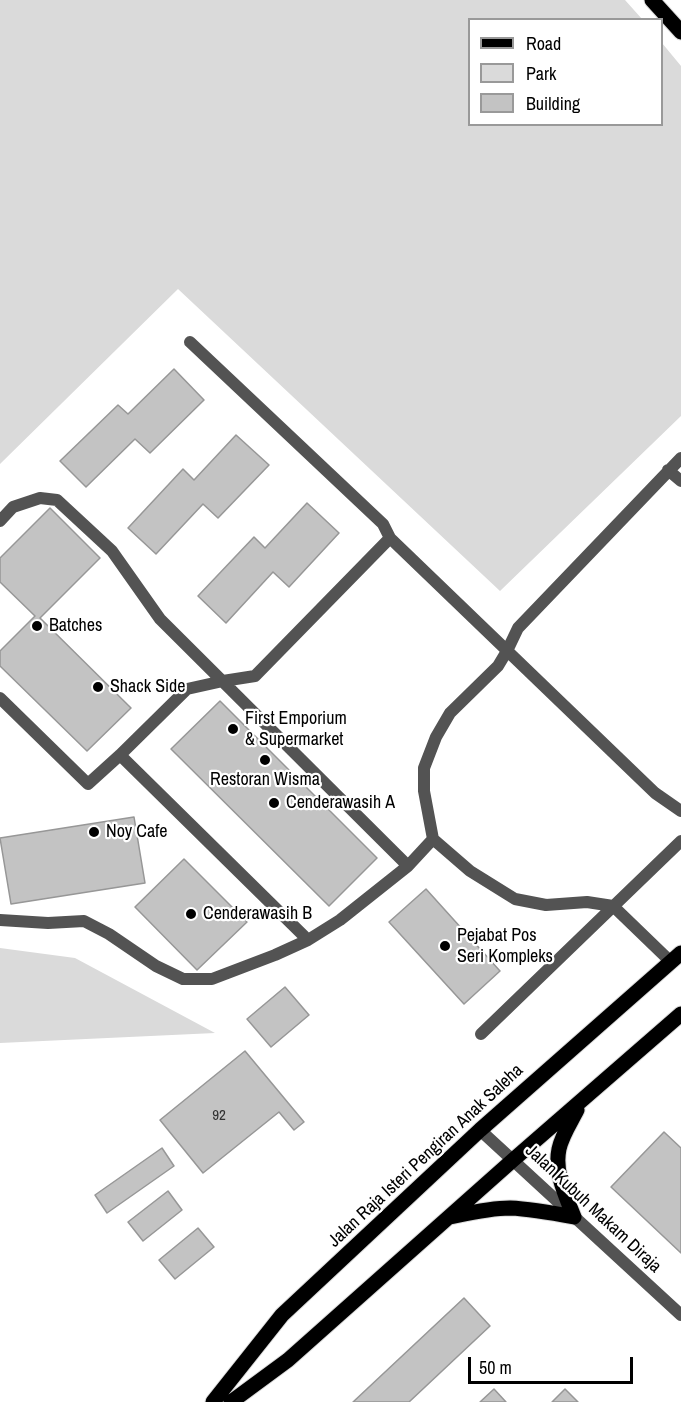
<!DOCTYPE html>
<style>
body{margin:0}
#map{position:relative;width:681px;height:1402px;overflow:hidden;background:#fff;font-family:"Archivo Narrow",sans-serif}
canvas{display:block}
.legend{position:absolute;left:468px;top:18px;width:195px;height:108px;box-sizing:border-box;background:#fff;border:2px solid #999;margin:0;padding:8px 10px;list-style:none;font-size:18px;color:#000}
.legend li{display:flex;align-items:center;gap:12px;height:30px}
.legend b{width:30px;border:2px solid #999}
.scale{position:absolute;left:468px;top:1357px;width:165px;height:27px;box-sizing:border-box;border:3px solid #000;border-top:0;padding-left:8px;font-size:18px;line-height:21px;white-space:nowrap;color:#000;-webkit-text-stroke:4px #fff;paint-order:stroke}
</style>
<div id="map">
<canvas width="681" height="1402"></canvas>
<ul class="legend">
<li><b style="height:8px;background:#000"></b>Road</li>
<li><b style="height:16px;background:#dadada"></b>Park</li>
<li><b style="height:16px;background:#c3c3c3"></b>Building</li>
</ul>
<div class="scale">50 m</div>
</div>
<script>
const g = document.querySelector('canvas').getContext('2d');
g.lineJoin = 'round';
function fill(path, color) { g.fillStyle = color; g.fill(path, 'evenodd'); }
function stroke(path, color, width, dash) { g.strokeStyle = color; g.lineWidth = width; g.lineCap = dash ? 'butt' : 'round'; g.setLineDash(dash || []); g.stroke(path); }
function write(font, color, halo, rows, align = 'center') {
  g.font = font + ' "Archivo Narrow",sans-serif'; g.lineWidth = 4.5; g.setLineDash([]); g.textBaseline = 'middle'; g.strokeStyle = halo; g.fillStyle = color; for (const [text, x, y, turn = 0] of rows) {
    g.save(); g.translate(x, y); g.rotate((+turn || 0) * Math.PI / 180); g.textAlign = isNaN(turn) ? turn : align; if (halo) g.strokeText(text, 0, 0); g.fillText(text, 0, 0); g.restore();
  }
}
fill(new Path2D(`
 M0,0H625L642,19L470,20V124H662V43L681,66V416L500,591L178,289L0,464Z
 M0,948L75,958L215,1033L0,1043Z`), '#dadada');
const building = new Path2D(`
 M174,369L204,400L150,453L135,439L86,487L60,461L118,405L128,414Z
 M236,435L269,465L218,518L203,504L156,554L128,528L183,469L194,480Z
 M307,503L339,533L289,587L273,572L226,623L198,596L254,537L265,548Z
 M50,508L100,558L40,618L131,708L87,751L0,666V651L35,616L0,582V558Z
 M220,701L377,858L329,906L171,749Z
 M134,817L145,883L11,904L0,838Z
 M184,859L247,922L197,970L135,907Z
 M426,889L500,971L464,1004L389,922Z
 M285,987L309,1015L271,1047L247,1019Z
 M245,1051L304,1122L294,1130L279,1112L203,1173L160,1120Z
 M664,1132L681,1148V1253L611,1187Z
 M162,1148L174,1166L107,1213L95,1195Z
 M168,1191L182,1210L143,1241L128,1222Z
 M198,1228L214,1247L175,1279L159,1260Z
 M464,1298L490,1326L409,1402H353Z
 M494,1389L506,1402H480Z
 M565,1389L578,1402H552Z`);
fill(building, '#c3c3c3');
stroke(building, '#979797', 1.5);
const primary = new Path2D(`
 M652,0L681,32
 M450,1217C469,1213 490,1208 510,1208C532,1209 553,1213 574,1217
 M574,1217C566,1196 554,1173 559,1149C562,1135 571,1122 577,1110
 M213,1402L282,1315L480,1130L681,953
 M231,1402L288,1360L513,1160L681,1014`);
stroke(primary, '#dbdbdb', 17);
stroke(new Path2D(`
 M190,342L383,524L390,538L655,793L681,811
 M668,470L681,481
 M0,521L13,507L40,498L57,500L112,551L160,619L408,866
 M0,698L88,784L120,755L187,689L223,681L255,676L390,538
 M120,755L308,940
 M0,920L48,923L84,921L109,934L156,966L183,979H212L275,955L308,940L340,920L408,866L433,839
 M671,962L613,906L587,902L546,905L515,899L470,871L433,839L424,791V768L436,737L450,713L498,666L507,651L518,628L681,458
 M481,1034L681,841`), '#535353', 12);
stroke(new Path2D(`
 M480,1130L681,1315`), '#535353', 12);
stroke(primary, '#000', 15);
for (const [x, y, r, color] of [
 [37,626,6,"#000"],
 [98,687,6,"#000"],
 [233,729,6,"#000"],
 [265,760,6,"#000"],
 [274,803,6,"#000"],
 [94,832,6,"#000"],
 [191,914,6,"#000"],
 [445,946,6,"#000"]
]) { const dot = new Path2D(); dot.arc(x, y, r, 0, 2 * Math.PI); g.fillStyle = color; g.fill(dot); stroke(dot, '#fff', 2); }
write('15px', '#313131', null, [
 ["92",219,1116]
]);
write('18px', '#000', '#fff', [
 ["Batches",49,626],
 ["Shack Side",110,687],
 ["First Emporium",245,719],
 ["& Supermarket",245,740],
 ["Restoran Wisma",265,780,"center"],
 ["Cenderawasih A",286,803],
 ["Noy Cafe",106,832],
 ["Cenderawasih B",203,914],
 ["Pejabat Pos",457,936],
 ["Seri Kompleks",457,957]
], 'left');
write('18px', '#000', '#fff', [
 ["Jalan Raja Isteri Pengiran Anak Saleha",426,1156,-43],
 ["Jalan Kubuh Makam Diraja",593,1209,43]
]);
</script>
